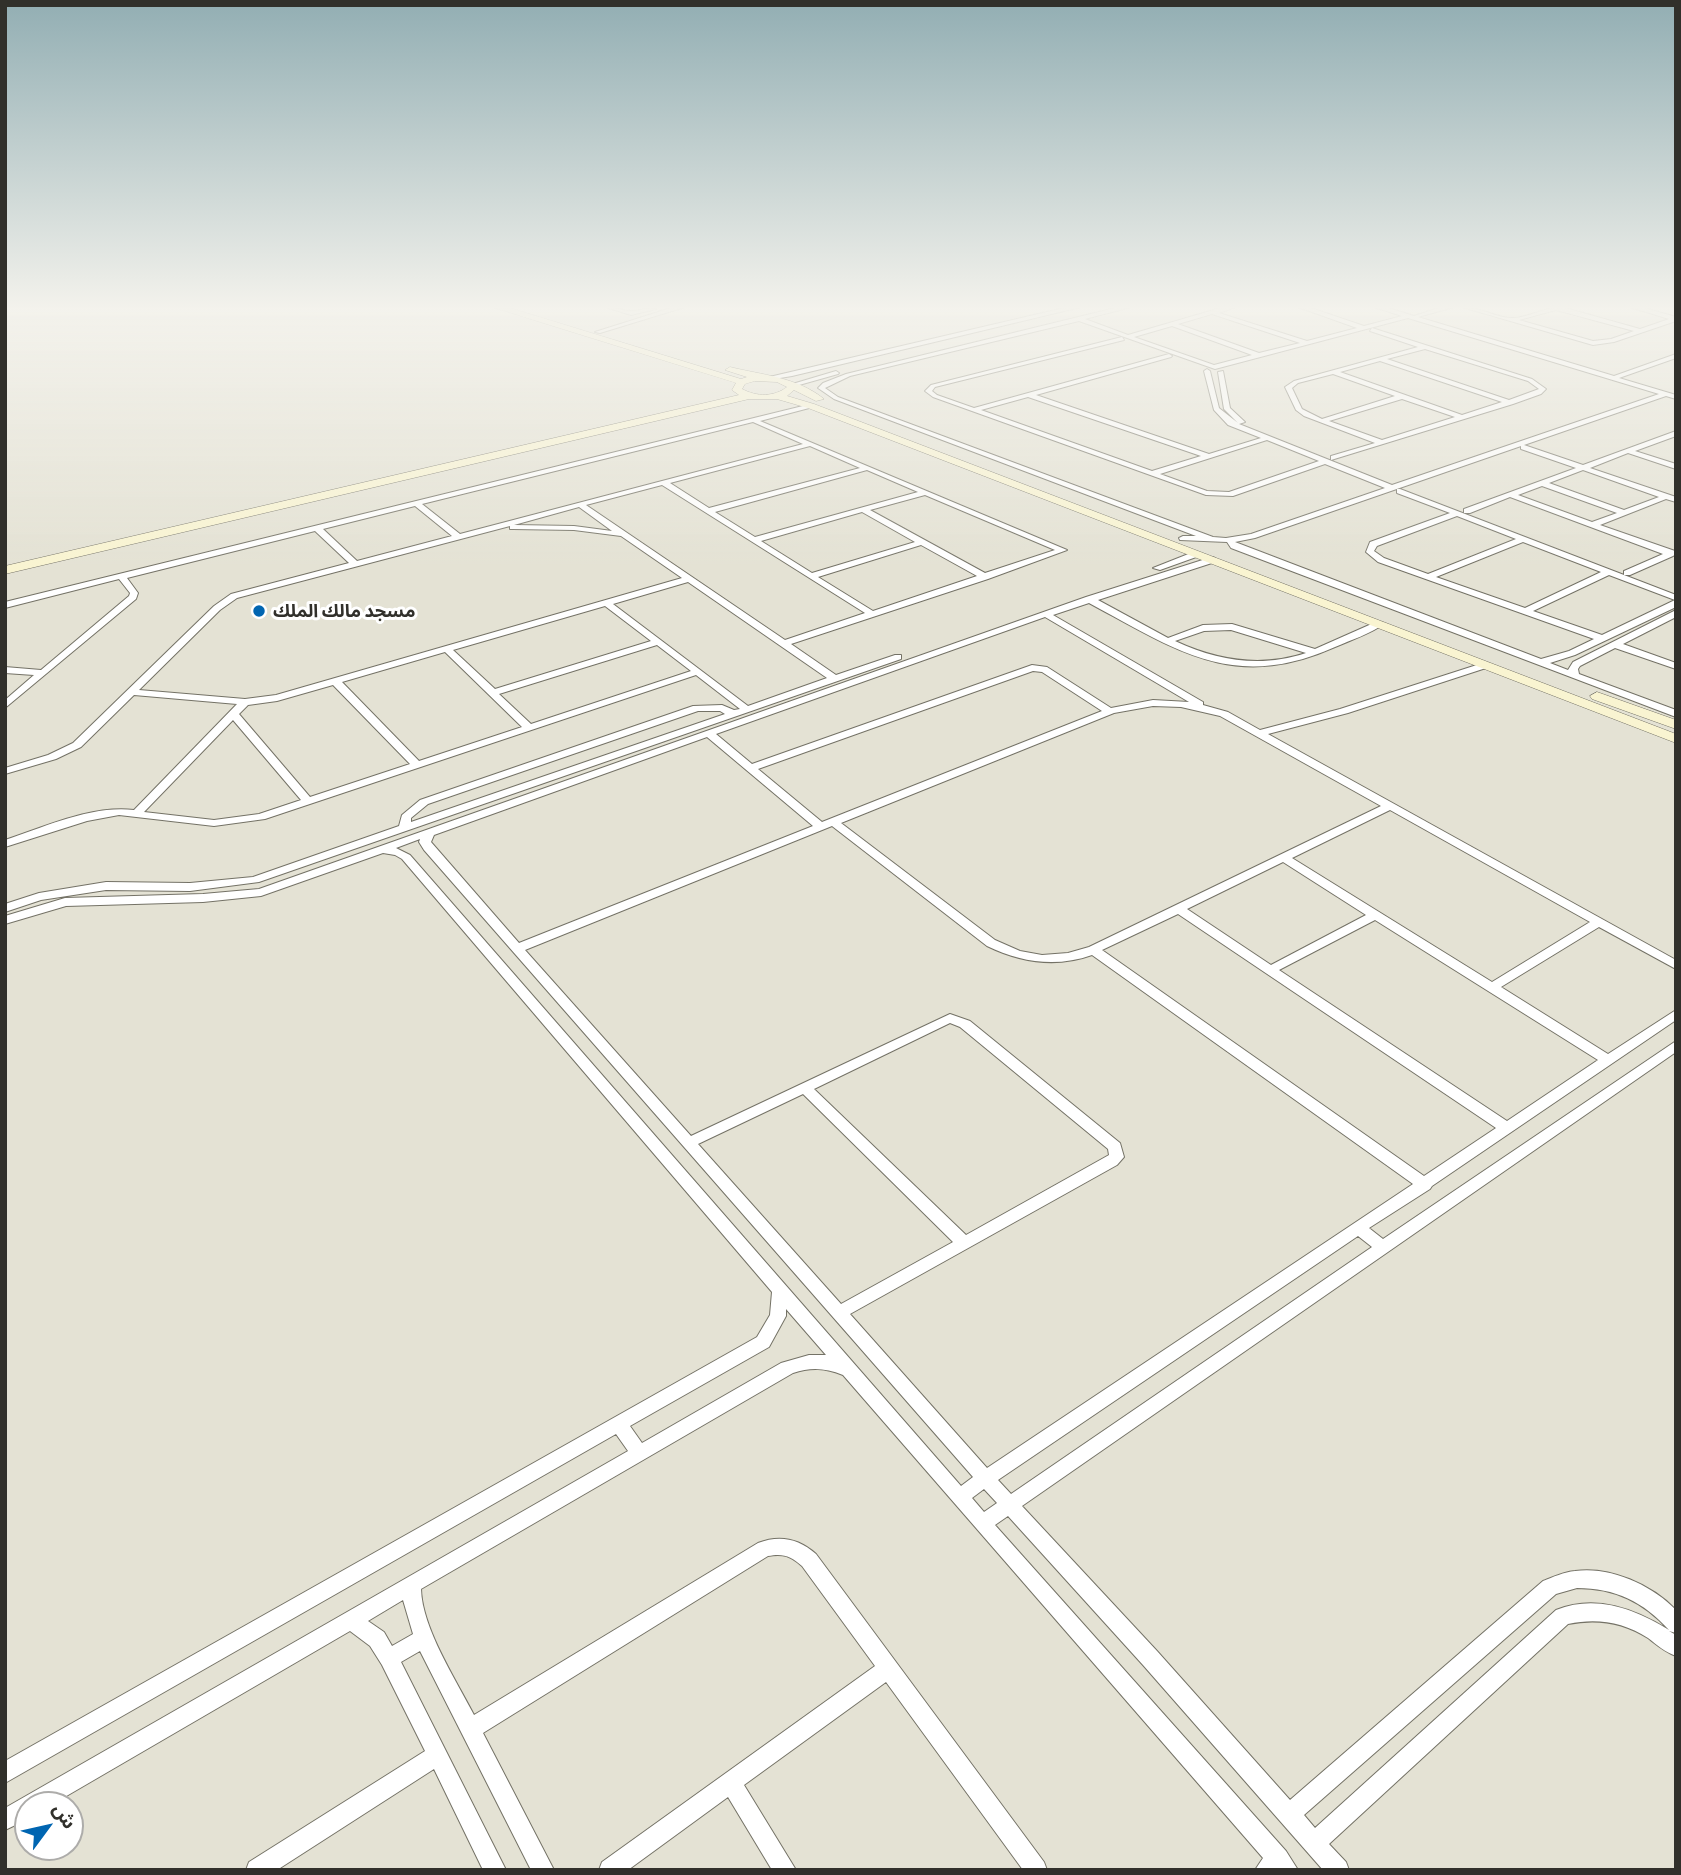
<!DOCTYPE html>
<meta charset="utf-8">
<style>
body{margin:0}
#map{position:relative;width:1681px;height:1875px;overflow:hidden;background:#e4e2d4;font-family:Barlow,"Noto Sans Arabic",sans-serif}
canvas{display:block}
.frame{position:absolute;inset:0;border:7px solid #31302b;pointer-events:none}
.north{position:absolute;left:14px;top:1791px;width:70px;height:70px;box-sizing:border-box;background:#fff;border:2px solid #adacaa;border-radius:50%;rotate:57deg;font-size:19px;font-weight:700;line-height:28px;text-align:center;color:#31302b}
.north::after{content:'';display:block;margin:auto;width:24px;height:32px;background:#0065b1;clip-path:polygon(50% 0,100% 100%,50% 72%,0 100%)}
</style>
<div id="map">
<canvas width="1681" height="1875"></canvas>
<div class="frame"></div>
<div class="north">ش</div>
</div>
<script>
const g = document.querySelector('canvas').getContext('2d');
g.lineJoin = 'round';
function stroke(path, color, width, dash) { g.strokeStyle = color; g.lineWidth = width; g.lineCap = dash ? 'butt' : 'round'; g.setLineDash(dash || []); g.stroke(path); }
function fill(path, color) { g.fillStyle = color; g.fill(path, 'evenodd'); }
function write(font, color, halo, rows, align = 'center') {
  g.font = font + ' Barlow,"Noto Sans Arabic",sans-serif'; g.lineWidth = 6; g.setLineDash([]); g.textBaseline = 'middle'; g.strokeStyle = halo; g.fillStyle = color; for (const [text, x, y, turn = 0] of rows) {
    g.save(); g.translate(x, y); g.rotate((+turn || 0) * Math.PI / 180); g.textAlign = isNaN(turn) ? turn : align; if (halo) g.strokeText(text, 0, 0); g.fillText(text, 0, 0); g.restore();
  }
}
const street = new Path2D(`
 M606,307C615,307 623,311 631,311C640,311 648,307 656,309L631,315Z
 M674,307H685L600,333L595,332Z
 M1068,307H1081L792,376L768,380L765,378Z
 M1119,307H1131L1085,319L1128,335L1224,307H1235L1219,313L1307,341L1357,328L1298,307H1308L1364,326L1402,316L1374,307H1385L1414,316L1442,307H1454L1418,317L1614,376L1676,354V358L1619,378L1676,395V399L1666,396L1524,445L1583,465L1676,431V436L1635,451L1676,464V469L1628,453L1590,468L1676,497V502L1666,499L1600,525L1675,551L1676,554L1673,556L1630,575H1624L1676,595V607L1575,655L1550,663L1568,670L1573,662L1676,610V617L1623,644L1676,663V669L1615,648L1580,666L1578,669L1579,674L1676,710V717L1231,548L1227,542L1180,540L1179,538L1183,536H1196L834,399L818,388L823,383L846,374ZM1212,314L1300,343L1259,353L1178,324ZM1408,318L1659,394L1392,485L1239,424L1245,422L1230,408L1223,371L1218,372L1224,409L1238,423L1219,408L1210,371L1207,369L1204,371L1214,410L1228,425L1261,438L1209,454L1036,395L1171,357L1172,356L1169,354L974,408L937,395L932,391L935,387L1124,340L1122,337L931,385L925,391L933,397L1206,495L1233,496L1325,464L1385,488L1251,534L1226,538L1213,537L838,397L825,388L850,376L1079,321L1215,369ZM1172,326L1252,355L1214,365L1134,337ZM1028,397L1201,456L1152,471L981,410ZM1267,440L1319,461L1229,492L1207,491L1160,474ZM1521,446V449L1576,468L1464,509V513H1470L1510,497L1663,554L1624,571V575L1400,489H1397V493L1450,513L1370,542L1366,552L1378,562L1594,639L1569,651L1541,659L1235,542L1255,538ZM1583,470L1659,497L1624,510L1549,483ZM1542,486L1617,513L1592,522L1518,495ZM1457,516L1516,539L1428,574L1384,558L1374,551L1377,546ZM1523,542L1601,572L1525,608L1436,577ZM1609,575L1675,600L1602,635L1533,611Z
 M1462,307C1480,307 1496,318 1512,318C1526,319 1544,307 1562,307L1640,329L1669,319L1630,307H1641L1676,317V321L1614,342L1593,345ZM1556,310L1634,331L1611,339L1593,341L1519,320Z
 M1372,328L1532,379L1546,389L1541,394L1513,404L1331,460V456L1375,443L1304,416L1296,410L1285,387L1294,381L1418,347L1370,331ZM1425,349L1528,381L1539,389L1509,400L1387,359ZM1380,361L1502,402L1462,415L1340,372ZM1333,374L1395,396L1322,419L1302,409L1292,388L1298,383ZM1402,399L1455,417L1382,440L1329,421Z
 M836,371L839,373L838,374L792,387L789,385Z
 M811,404L813,405V407L760,421L1067,550L988,579L791,644L836,675L895,655H901V659L259,882L190,891L106,890L41,900L5,912V904L39,893L106,882L190,883L253,877L399,826L402,815L420,800L693,706L722,705L734,710L740,709L696,675L265,819L214,826L119,815L87,821L5,847V840C45,827 91,805 134,810L237,704L134,695L81,747L56,759L5,774V768L48,755L73,743L214,606L231,594L349,563L315,531L127,578L138,593L136,599L5,708V700L34,675L5,673V667L41,670L129,596L130,593L119,579L5,608V602ZM753,422L803,444L460,534L422,504ZM810,446L860,468L709,508L670,483ZM867,470L918,492L755,537L715,512ZM662,485L865,613L785,640L586,505ZM925,495L1055,550L985,573L870,510ZM415,506L452,536L357,561L323,529ZM579,507L612,531L574,526L514,525ZM862,512L915,542L812,573L761,541ZM510,526V529H513L574,530L621,536L682,578L276,695L245,699L139,690L220,610L237,598ZM921,545L977,576L873,611L818,577ZM688,582L827,678L748,706L613,604ZM605,606L651,641L495,689L453,650ZM657,645L691,671L531,724L499,694ZM445,652L522,727L419,761L342,682ZM333,685L410,764L310,797L239,714L248,705L277,701ZM698,711H720L725,714L411,822V818L428,804ZM233,720L301,800L259,814L214,820L144,812Z
 M1196,551L1200,554L1199,556L1160,570L1153,568Z
 M1212,557L1215,558V562L1098,600L1168,638L1203,625L1232,624L1315,649L1376,622H1382L1384,624C1370,634 1351,640 1335,647C1234,692 1178,651 1089,603L1053,615L1203,702V705L1228,712L1260,730L1340,709L1483,663H1489V667L1348,713L1268,734L1676,960V969L1599,927L1501,987L1608,1054L1676,1010V1020L1432,1186L1430,1189L1369,1228L1383,1239L1676,1041V1052L1022,1506L1157,1651L1290,1800L1543,1581C1553,1577 1564,1572 1575,1571C1610,1566 1652,1585 1676,1610V1633L1669,1631L1676,1635V1656C1665,1652 1657,1645 1648,1638C1623,1622 1597,1618 1568,1624L1329,1844L1346,1862L1349,1870H1323L1143,1665L1008,1516L995,1525L1286,1851L1298,1870H1255L1263,1858L843,1375C825,1368 811,1367 793,1373L421,1589C422,1628 456,1680 474,1715L758,1543C779,1535 798,1538 816,1554L1044,1862L1047,1870H1023L886,1682L744,1785L796,1870H772L728,1797L628,1870H599L602,1862L875,1666L802,1566C791,1556 783,1553 768,1556L483,1733L554,1870H531L420,1651L401,1662L506,1870H483L434,1769L277,1870H246L249,1862L425,1751L382,1665L370,1646L350,1631L51,1805H28V1819L5,1830V1808L628,1451L616,1434L5,1783V1761L757,1337L770,1315L772,1292L402,859L395,855L383,853L261,896L203,902L66,906L5,924V916L65,898L203,894L259,889L1086,597ZM1045,617L1189,702L1153,700L1111,708L1047,667L1032,665L752,764L716,734ZM1231,630L1306,653C1261,668 1218,661 1175,641L1204,631ZM1033,671L1042,672L1102,711L822,822L758,769ZM1153,706L1181,707L1220,716L1381,806L1089,947L1068,953L1042,955L1020,951L995,940L841,823L1114,713ZM707,737L813,826L519,943L431,842L434,835ZM1390,810L1590,922L1492,982L1292,858ZM832,826L987,946C1020,962 1056,968 1092,955L1413,1184L987,1468L850,1314L1117,1165L1124,1157L1120,1143L970,1021L950,1014L691,1136L525,950ZM420,839L419,842L424,850L973,1477L961,1486L410,855L396,848ZM1283,862L1366,915L1271,965L1187,909ZM1178,914L1496,1128L1424,1176L1102,950ZM1375,920L1598,1060L1507,1121L1279,970ZM950,1023L960,1027L1108,1149L1109,1155L966,1235L814,1089ZM803,1094L953,1242L841,1304L698,1144ZM1358,1236L1372,1247L1011,1494L998,1480ZM786,1309L826,1355H809L781,1363L642,1443L630,1426L769,1347L786,1316ZM984,1489L997,1503L984,1512L972,1498ZM1577,1588C1615,1588 1644,1602 1669,1630C1635,1609 1596,1594 1556,1610L1315,1828L1304,1815L1556,1594ZM403,1600L413,1634L392,1646L384,1632L368,1621Z`);
const secondary = new Path2D(`
 M492,307H507L741,379L747,377L725,370L730,367C762,375 797,377 824,399L816,401L794,390L787,396L814,404L1676,734V743L808,408L777,399H749L5,574V566L739,395L732,390L736,383ZM755,381L777,382L787,387C774,397 757,397 742,389L745,384Z
 M1597,692L1676,720V729L1592,699L1590,696Z`);
stroke(street, '#747266', 2);
stroke(secondary, '#747266', 1);
fill(street, '#fff');
fill(secondary, '#f9f4d1');
const sky = g.createLinearGradient(0, 0, 0, 570);
sky.addColorStop(0, '#92aeb3');
sky.addColorStop(0.54, '#f3f2ec');
sky.addColorStop(1, '#f3f2ec00');
g.fillStyle = sky;
g.fillRect(0, 0, 1681, 570);
for (const [x, y, r, color] of [
 [259,611,7,"#0065b1"]
]) { const dot = new Path2D(); dot.arc(x, y, r, 0, 2 * Math.PI); g.fillStyle = color; g.fill(dot); stroke(dot, '#fff', 2.5); }
write('bold 18px', '#31302b', '#fff', [
 ["مسجد مالك الملك",273,611]
], 'left');
</script>
